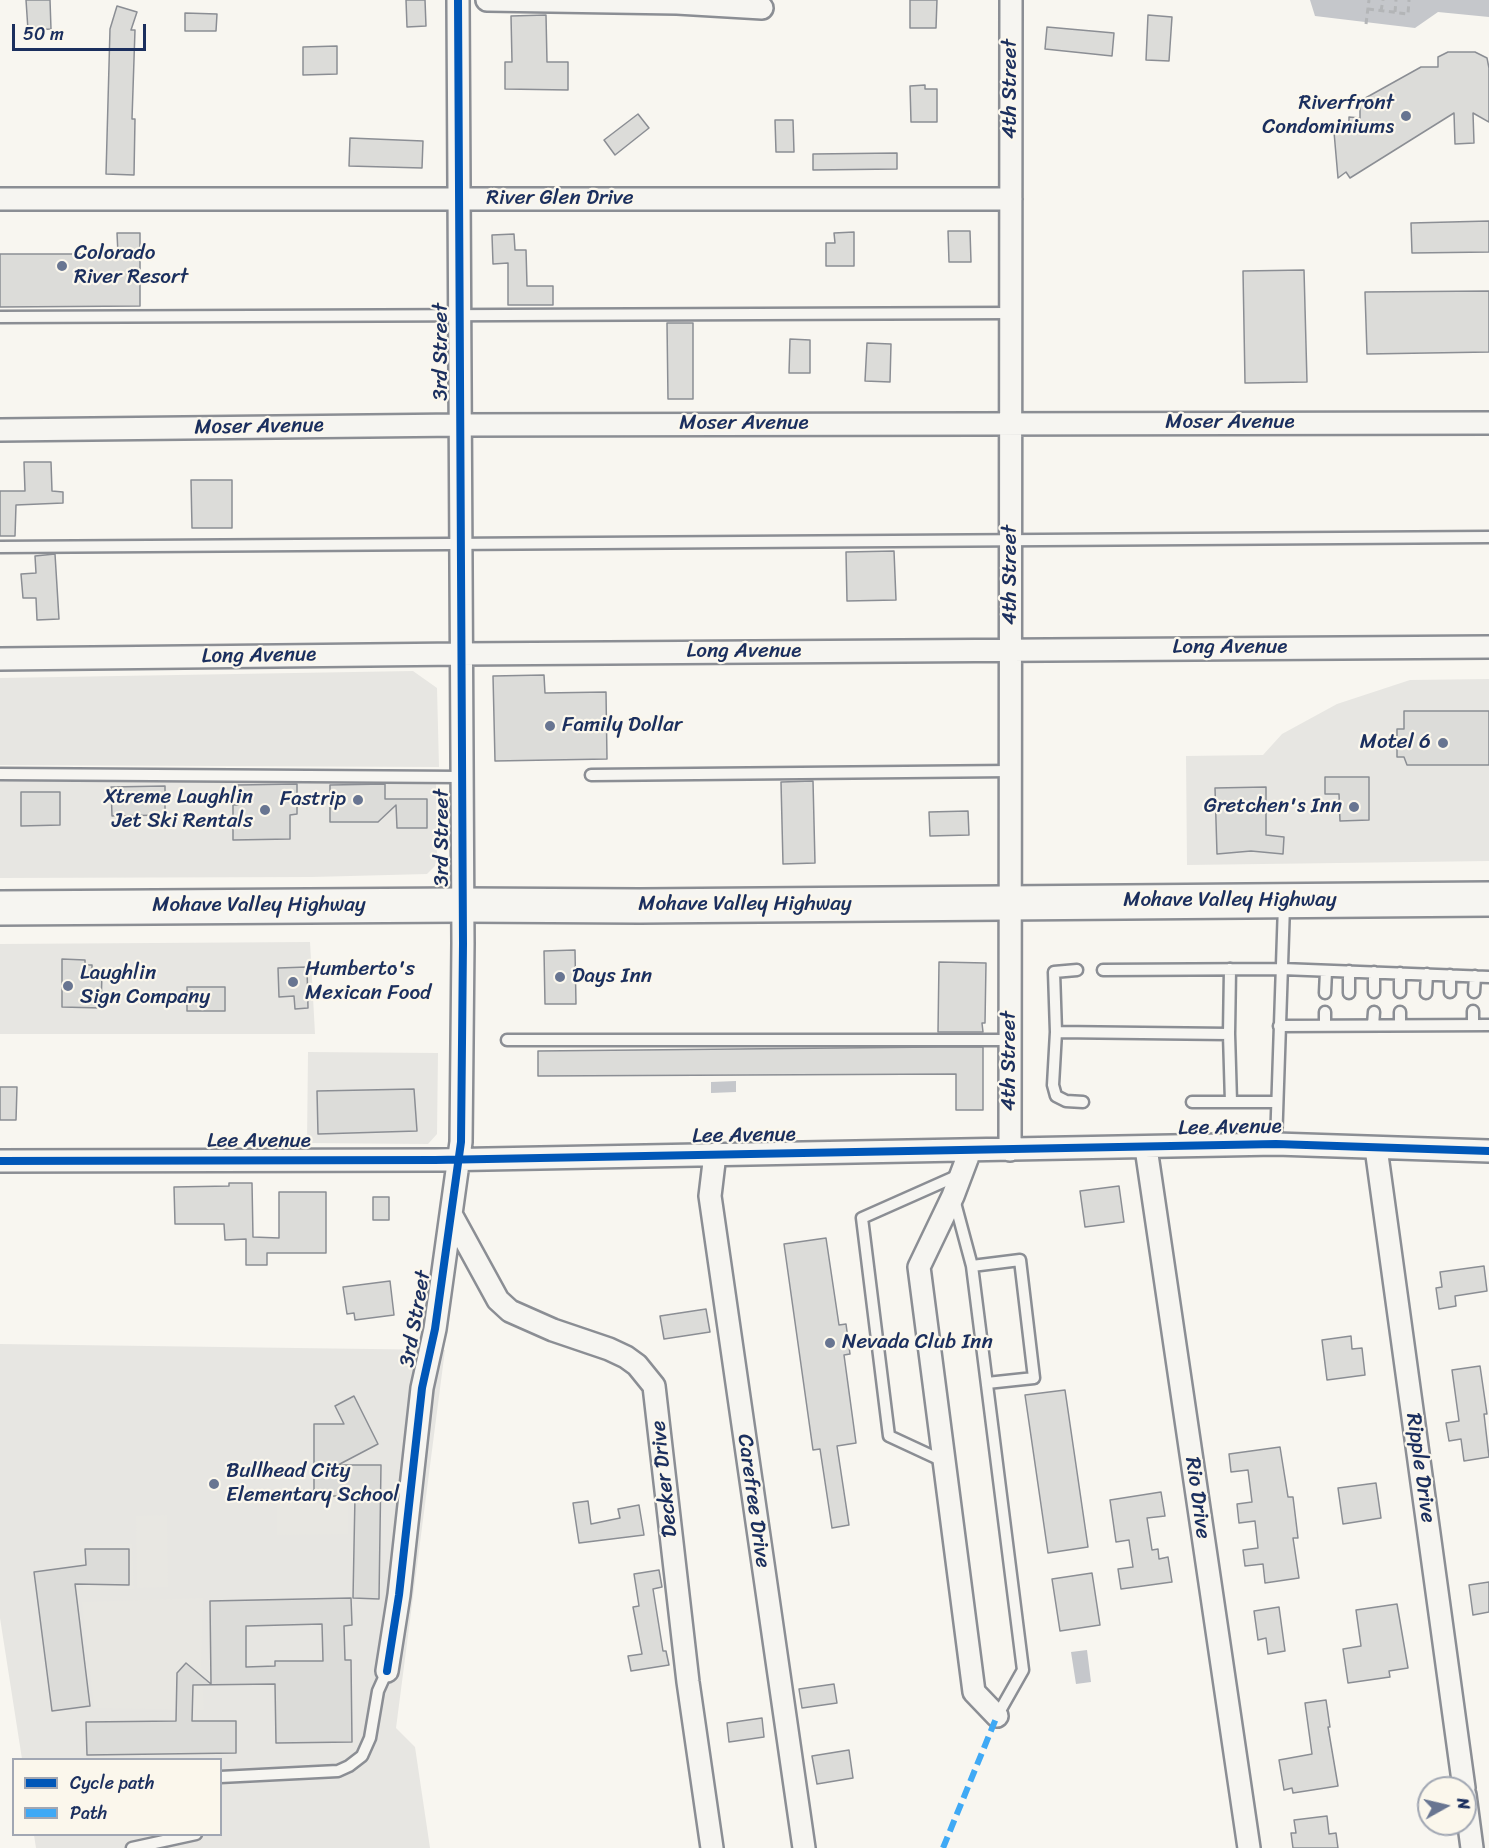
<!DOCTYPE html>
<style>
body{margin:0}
#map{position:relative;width:1489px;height:1848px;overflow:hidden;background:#f8f6f0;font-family:Sriracha,sans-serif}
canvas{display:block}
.legend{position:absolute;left:12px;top:1758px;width:210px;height:78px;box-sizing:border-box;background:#fbf7ec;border:2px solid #a1a7b3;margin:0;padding:8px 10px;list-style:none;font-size:18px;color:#1b2f5e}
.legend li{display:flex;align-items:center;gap:12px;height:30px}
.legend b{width:30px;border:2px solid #a1a7b3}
.north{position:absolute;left:1417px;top:1776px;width:60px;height:60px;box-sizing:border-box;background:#fbf7ec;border:2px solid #a1a7b3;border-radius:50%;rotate:82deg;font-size:16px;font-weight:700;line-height:24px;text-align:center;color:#1b2f5e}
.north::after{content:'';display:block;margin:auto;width:21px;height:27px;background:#687591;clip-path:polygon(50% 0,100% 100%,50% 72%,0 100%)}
.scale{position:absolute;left:12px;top:24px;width:134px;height:27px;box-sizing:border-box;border:3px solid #1b2f5e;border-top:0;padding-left:8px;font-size:18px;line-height:21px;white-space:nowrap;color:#1b2f5e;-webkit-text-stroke:4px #fbf7ec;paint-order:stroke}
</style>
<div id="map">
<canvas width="1489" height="1848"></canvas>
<ul class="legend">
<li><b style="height:8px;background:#0057b8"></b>Cycle path</li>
<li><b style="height:8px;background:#3fa9f5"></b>Path</li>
</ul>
<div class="north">N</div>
<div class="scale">50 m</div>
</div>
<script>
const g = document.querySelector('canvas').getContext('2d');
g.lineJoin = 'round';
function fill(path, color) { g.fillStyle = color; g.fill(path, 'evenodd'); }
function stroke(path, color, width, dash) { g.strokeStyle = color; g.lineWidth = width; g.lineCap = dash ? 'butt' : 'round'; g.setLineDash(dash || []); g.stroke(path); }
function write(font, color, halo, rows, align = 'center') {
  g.font = font + ' Sriracha,sans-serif'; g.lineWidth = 4.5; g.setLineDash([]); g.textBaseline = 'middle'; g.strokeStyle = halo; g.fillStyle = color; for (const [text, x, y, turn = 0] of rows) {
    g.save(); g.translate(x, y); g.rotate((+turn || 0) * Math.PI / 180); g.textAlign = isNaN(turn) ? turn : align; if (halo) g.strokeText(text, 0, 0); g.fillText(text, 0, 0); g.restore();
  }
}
fill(new Path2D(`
 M413,671L437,688L439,767L0,765V678Z
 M1489,679V861L1187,865L1186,756L1263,755L1282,734L1337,704L1410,680Z
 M0,779L436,782L437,855L435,866L427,874L312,877L0,878Z
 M310,942L315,1034H0V944Z
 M308,1052L438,1053L437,1134L428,1144L307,1143Z
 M0,1344L445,1350L396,1728L415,1747L430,1848H36L34,1835L220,1834V1760L22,1759L0,1618Z`), '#e7e6e2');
fill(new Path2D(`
 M277,1503H348V1534L277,1535Z
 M167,1515L168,1587L137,1588L136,1516Z
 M132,1544L134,1589L83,1590L81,1545Z
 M203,1598L201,1662L204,1710L94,1708L82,1602Z`), '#e8e7e2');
fill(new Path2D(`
 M1310,0H1489V17L1438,12L1415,28L1315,16Z
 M736,1081V1092L711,1093V1082Z
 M1087,1650L1091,1682L1076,1684L1071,1652Z`), '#c5c7cb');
const building = new Path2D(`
 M26,0H50L51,29L28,30Z
 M406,0H425L426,26L407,27Z
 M910,0H937L936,28H910Z
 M117,6L137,12L131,30H135L132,119H135L134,175L106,174L110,29Z
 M185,13L217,14L216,31H185Z
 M546,15L547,62H568V90L505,89V62H512L511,16Z
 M1148,15L1172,17L1169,61L1146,60Z
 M1047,27L1114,33L1112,56L1045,49Z
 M337,46V74L303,75V47Z
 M1448,52H1475L1487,58L1489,68V122L1473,113L1474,143L1455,144L1454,113L1350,178L1346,172L1338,178L1334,132L1349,125V117L1360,118V101L1421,67H1438V57Z
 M925,85V89H937V122H911L910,86Z
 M638,114L649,128L615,155L604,140Z
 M775,120H793L794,152H776Z
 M350,138L423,141L422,168L349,166Z
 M897,153V169L813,170V154Z
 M1489,221V252L1412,253L1411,223Z
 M948,231H970L971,262H949Z
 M854,232V266H826V243H835L834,233Z
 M117,233H140V306L0,307V254H118Z
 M514,234L515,250H526L527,286H553V305H508V263L493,264L492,235Z
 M1304,270L1307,382L1245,383L1243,271Z
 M1489,291V352L1367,354L1365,292Z
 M667,323H693V399H668Z
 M790,339L810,340V373H789Z
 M867,343L891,344L890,382L865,381Z
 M24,462H51L52,491L63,492V503L16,505L15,536H0V491H25Z
 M191,480H232V528H192Z
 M894,551L896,600L847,601L846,552Z
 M55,554L59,619L37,620L36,598H23L21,574L36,573L35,556Z
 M544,675L545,693L606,692L607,759L495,761L493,676Z
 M1404,711H1489V765H1407L1404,757H1397V729H1404Z
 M1325,777H1369V820L1340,821L1339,794H1325Z
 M813,781L815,863L783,864L781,782Z
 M297,784V814L290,815V839L233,840V805H238V785Z
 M385,784V799H427V828H397L396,805L378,822H330V785Z
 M165,786V815L112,816L111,787Z
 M1266,787V835L1284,837L1283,854L1251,851L1217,854L1215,788Z
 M21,792H60V825L21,826Z
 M968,811L969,835L930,836L929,812Z
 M575,950L576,1004H545L544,951Z
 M62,959L85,960V965H92V973H102L101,1008L62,1007Z
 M939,962L986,963L985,1023H982L983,1032H938Z
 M307,967L308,1008L295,1009L294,996L279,997L278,968Z
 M187,987H225V1011H187Z
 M938,1047H983V1110H956V1074L538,1076V1051Z
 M0,1087H17L16,1120H0Z
 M414,1089L417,1131L318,1134L317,1091Z
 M229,1183H252L253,1237L279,1238V1192H326V1253H267V1265H246V1239L225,1240L224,1224H175L174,1187L229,1186Z
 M1119,1186L1124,1222L1085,1227L1080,1191Z
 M373,1197H389V1220H373Z
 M826,1238L839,1325L846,1324L850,1354L844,1355L856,1443L837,1446L849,1525L832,1528L820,1449L813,1450L784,1244Z
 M1484,1266L1487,1291L1455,1296L1456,1306L1439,1309L1436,1288L1442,1287L1440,1272Z
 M390,1281L394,1315L355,1320L354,1313L347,1314L343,1287Z
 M706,1309L710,1332L664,1339L660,1316Z
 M1351,1336L1352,1349L1362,1348L1365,1375L1327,1380L1322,1340Z
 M1480,1366L1487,1414H1484L1489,1457L1464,1461L1461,1439L1449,1441L1446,1423L1459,1421L1452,1370Z
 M1065,1390L1088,1547L1048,1553L1025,1395Z
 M354,1396L378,1444L338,1465H381L379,1599L353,1598L355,1496H314V1424H344L335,1406Z
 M1280,1447L1288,1497H1293L1298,1538H1293L1299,1578L1265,1583L1263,1564L1245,1566L1243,1550L1258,1548L1255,1521L1239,1523L1237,1504L1252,1502L1248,1470L1231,1472L1229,1454Z
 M1376,1483L1381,1518L1343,1524L1338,1488Z
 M1161,1492L1165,1516L1147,1518L1152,1550L1158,1549L1159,1559L1168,1557L1172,1582L1121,1589L1118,1569L1133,1567L1129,1540L1116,1542L1110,1500Z
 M588,1501L591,1524L620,1518L618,1509L639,1505L644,1535L579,1543L573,1503Z
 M85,1549H129V1585L75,1584L90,1706L52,1711L34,1572L86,1565Z
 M659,1570L662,1587L653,1589L663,1651H666L669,1665L631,1671L628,1656L642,1654L633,1607L639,1606L634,1574Z
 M1092,1573L1100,1625L1060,1631L1052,1579Z
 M1489,1582V1612L1473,1615L1469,1585Z
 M351,1598L352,1625L344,1626L345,1660H351L352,1742L276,1743L275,1684L193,1685L192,1721H236V1753L87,1755L86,1722L176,1721L177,1673L186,1663L211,1684L210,1601ZM322,1624L323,1661H275V1666L246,1667V1626Z
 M1397,1604L1408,1668L1389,1671L1390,1677L1348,1683L1343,1649L1361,1646L1356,1610Z
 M1279,1607L1285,1651L1268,1654L1266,1638L1258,1640L1254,1611Z
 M834,1684L837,1703L802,1708L799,1689Z
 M1326,1700L1330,1727H1328L1338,1786L1293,1793L1292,1788L1284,1790L1279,1760L1312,1754L1305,1703Z
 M762,1718L764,1737L729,1742L727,1723Z
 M849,1750L853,1778L817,1784L812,1756Z
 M1327,1816L1329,1834L1336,1833L1338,1848H1293L1291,1833H1296L1294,1820Z`);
fill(building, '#dcdcd9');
stroke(building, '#8b8e94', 1.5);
const lane = new Path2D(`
 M0,317L1011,313
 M0,547L1489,537
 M0,774L461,777
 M591,775L1011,771
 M1077,970L1054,972L1056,1032L1053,1085L1056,1096L1066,1101L1083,1102
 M1103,970L1282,969L1489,977
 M1349,971V993
 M1400,973V992
 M1374,992V972
 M1450,992V975
 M1474,992L1475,976
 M1325,993L1326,971
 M1426,993L1427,974
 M1325,1025V1012
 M1373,1025L1374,1012
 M1400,1025V1012
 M1473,1025V1011
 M1279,1026L1489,1025
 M1056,1032L1229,1034L1231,1102H1277
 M1229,1034L1230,969
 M507,1040H1010
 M1192,1102H1231
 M1276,1144L1284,905
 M954,1199L972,1266L1023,1670L997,1716
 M972,1266L1020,1260L1034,1378L987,1383
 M945,1462L889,1436L862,1218L961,1174
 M220,1777L338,1771L349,1766L362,1756L370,1738L378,1691L387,1671
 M132,1848L196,1834`);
const street = new Path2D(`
 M487,0L677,3L762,8
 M0,199H1011
 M0,430L460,425L1489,423
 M0,659L461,654L1489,647
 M1146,1148L1249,1848
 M1376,1148L1464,1788
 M1010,1150L1011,0
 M970,1151L953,1196L919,1267L974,1692L997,1716
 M715,1154L710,1196L804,1848
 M0,1161L435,1160L1276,1144L1489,1151
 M452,1216L498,1300L510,1311L553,1330L609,1349L626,1357L637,1365L654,1386L688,1682L712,1848
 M387,1671L399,1595L422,1388L435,1329L461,1142L463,943L458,0
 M1465,1795L1472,1848`);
const highway = new Path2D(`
 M0,908L462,905L640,906L1489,899`);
stroke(lane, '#8b8e94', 15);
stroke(street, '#8b8e94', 26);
stroke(highway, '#8b8e94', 38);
stroke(new Path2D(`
 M1368,9L1408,14L1409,0
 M1381,11L1383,0
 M1395,12L1396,0
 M1366,24L1369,0`), '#b3b5b7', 3, [6, 4.5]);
stroke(lane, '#f6f5f1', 10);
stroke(street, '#f6f5f1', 21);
stroke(highway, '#f6f5f1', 33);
stroke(new Path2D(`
 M943,1848L997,1716`), '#3fa9f5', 6, [12, 6]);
stroke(new Path2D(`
 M0,1161L435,1160L1276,1144L1489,1151
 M387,1671L399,1595L422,1388L435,1329L461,1142L463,943L458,0`), '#0057b8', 8);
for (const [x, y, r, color] of [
 [1406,116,6,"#687591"],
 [62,266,6,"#687591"],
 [550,726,6,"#687591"],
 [1443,743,6,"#687591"],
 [358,800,6,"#687591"],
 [1354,807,6,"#687591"],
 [265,810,6,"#687591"],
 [560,977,6,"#687591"],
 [293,982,6,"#687591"],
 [68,986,6,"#687591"],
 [830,1343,6,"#687591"],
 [214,1484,6,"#687591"]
]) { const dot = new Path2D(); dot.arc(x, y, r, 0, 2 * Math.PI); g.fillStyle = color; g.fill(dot); stroke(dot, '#fbf7ec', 2); }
write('21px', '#1b2f5e', '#fbf7ec', [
 ["4th Street",1011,89,-90],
 ["River Glen Drive",560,199],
 ["3rd Street",442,352,-90],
 ["Moser Avenue",1230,423],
 ["Moser Avenue",744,424],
 ["Moser Avenue",259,427,-1],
 ["4th Street",1011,575,-90],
 ["Long Avenue",1230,648],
 ["Long Avenue",744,652],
 ["Long Avenue",259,656,-1],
 ["3rd Street",443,838,-90],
 ["Mohave Valley Highway",1230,901],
 ["Mohave Valley Highway",745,905],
 ["Mohave Valley Highway",259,906],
 ["4th Street",1010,1061,-90],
 ["Lee Avenue",1230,1128,-1],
 ["Lee Avenue",744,1136,-1],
 ["Lee Avenue",259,1142],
 ["3rd Street",416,1319,-80],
 ["Ripple Drive",1420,1468,82],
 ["Decker Drive",665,1479,-96],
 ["Rio Drive",1197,1498,82],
 ["Carefree Drive",753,1501,82]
]);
write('21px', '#1b2f5e', '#fbf7ec', [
 ["Riverfront",1394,104,"right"],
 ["Condominiums",1394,128,"right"],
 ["Colorado",74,254],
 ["River Resort",74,278],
 ["Family Dollar",562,726],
 ["Motel 6",1431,743,"right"],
 ["Xtreme Laughlin",253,798,"right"],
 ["Jet Ski Rentals",253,822,"right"],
 ["Fastrip",346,800,"right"],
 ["Gretchen's Inn",1342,807,"right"],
 ["Humberto's",305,970],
 ["Mexican Food",305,994],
 ["Laughlin",80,974],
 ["Sign Company",80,998],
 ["Days Inn",572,977],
 ["Nevada Club Inn",842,1343],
 ["Bullhead City",226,1472],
 ["Elementary School",226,1496]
], 'left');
</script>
